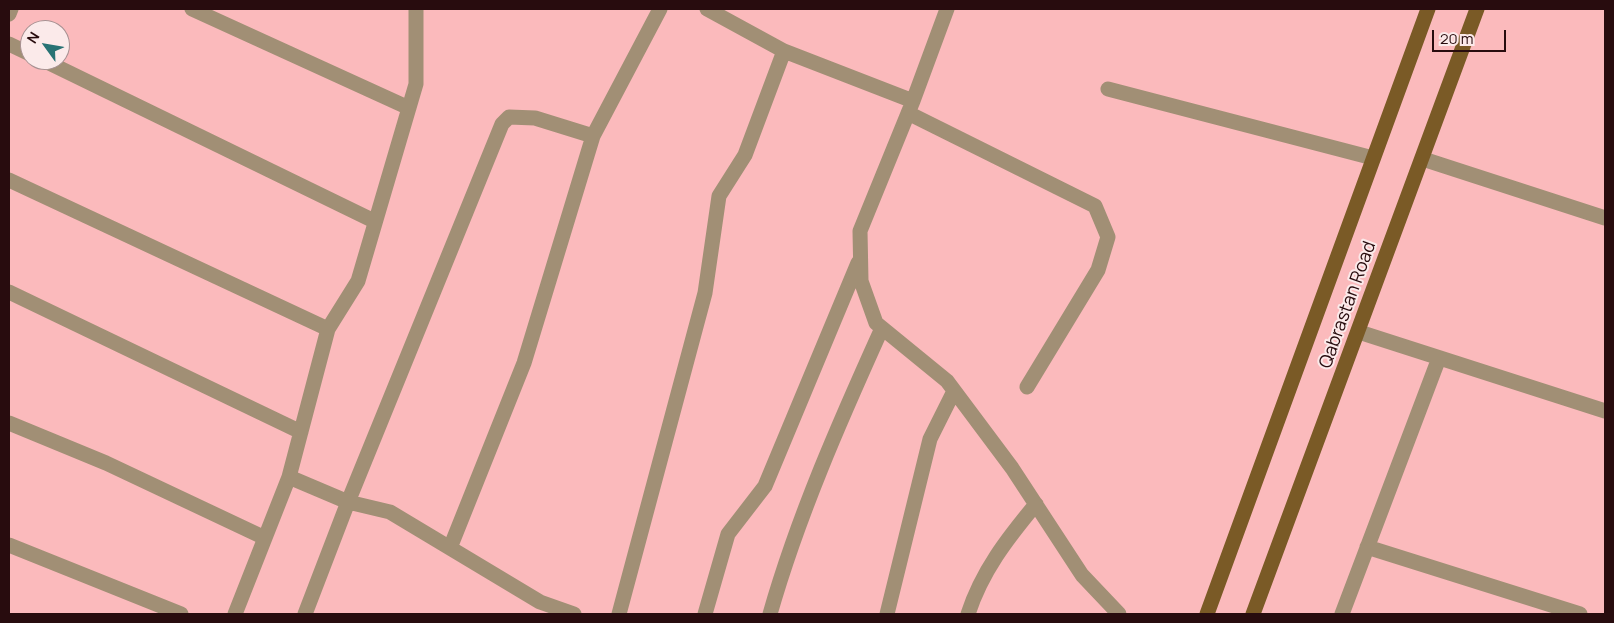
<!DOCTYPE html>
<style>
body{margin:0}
#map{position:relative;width:1614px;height:623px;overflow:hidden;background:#fbbabc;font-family:Manrope,sans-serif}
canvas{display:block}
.frame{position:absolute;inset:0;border:10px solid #280c0e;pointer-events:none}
.north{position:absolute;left:20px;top:20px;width:50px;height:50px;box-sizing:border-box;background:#fbeaea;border:1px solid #a79192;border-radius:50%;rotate:302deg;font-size:14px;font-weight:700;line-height:20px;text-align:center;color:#280c0e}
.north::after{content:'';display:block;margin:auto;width:18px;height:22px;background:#287274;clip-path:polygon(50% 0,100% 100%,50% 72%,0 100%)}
.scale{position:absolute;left:1432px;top:30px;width:74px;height:22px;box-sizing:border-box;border:2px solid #280c0e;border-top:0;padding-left:6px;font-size:15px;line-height:18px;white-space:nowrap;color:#280c0e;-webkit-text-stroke:4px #fbeaea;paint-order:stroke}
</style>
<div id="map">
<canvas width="1614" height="623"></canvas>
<div class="frame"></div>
<div class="north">N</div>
<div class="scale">20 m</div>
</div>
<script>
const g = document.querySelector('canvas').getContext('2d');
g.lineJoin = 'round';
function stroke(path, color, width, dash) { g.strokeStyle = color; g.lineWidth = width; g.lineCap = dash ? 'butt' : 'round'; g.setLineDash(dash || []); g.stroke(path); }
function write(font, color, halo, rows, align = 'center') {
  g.font = font + ' Manrope,sans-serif'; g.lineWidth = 4; g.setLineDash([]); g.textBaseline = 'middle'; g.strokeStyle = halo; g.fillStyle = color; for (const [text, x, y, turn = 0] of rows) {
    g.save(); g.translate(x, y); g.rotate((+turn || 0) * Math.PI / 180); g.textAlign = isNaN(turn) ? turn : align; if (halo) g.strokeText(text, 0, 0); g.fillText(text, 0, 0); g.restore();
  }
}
stroke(new Path2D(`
 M192,9L409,108
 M707,9L784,51L913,101
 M947,9L913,101L860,231L861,281L876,323L947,381L1012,468L1082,575L1119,614
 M9,14L11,9
 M9,44L30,54
 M43,60L374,221
 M1108,89L1373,158
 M908,113L1095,206L1108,237L1098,270L1027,387
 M1423,159L1605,218
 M9,180L328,329
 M9,292L301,432
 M1359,332L1605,411
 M9,423L106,463L265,538
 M289,477L348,502L390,512L540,602L574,614
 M9,545L181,614
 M1367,547L1580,614
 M450,548L524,363L593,136L660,9
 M235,614L289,477L328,329L358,281L416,84V9
 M305,614L348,502L502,124L509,117L535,118L593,136
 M619,614L705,293L719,196L745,155L784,51
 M705,614L728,534L765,486L858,263
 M770,614C798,516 840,421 882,328
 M887,614L930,439L954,391
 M968,614C982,571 1007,539 1036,504
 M1342,614L1439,358`), '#a18f75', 15);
stroke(new Path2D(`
 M1207,614L1428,9
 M1253,614L1477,9`), '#7a5a26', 15);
write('18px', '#280c0e', '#fbeaea', [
 ["Qabrastan Road",1348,305,-70]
]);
</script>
